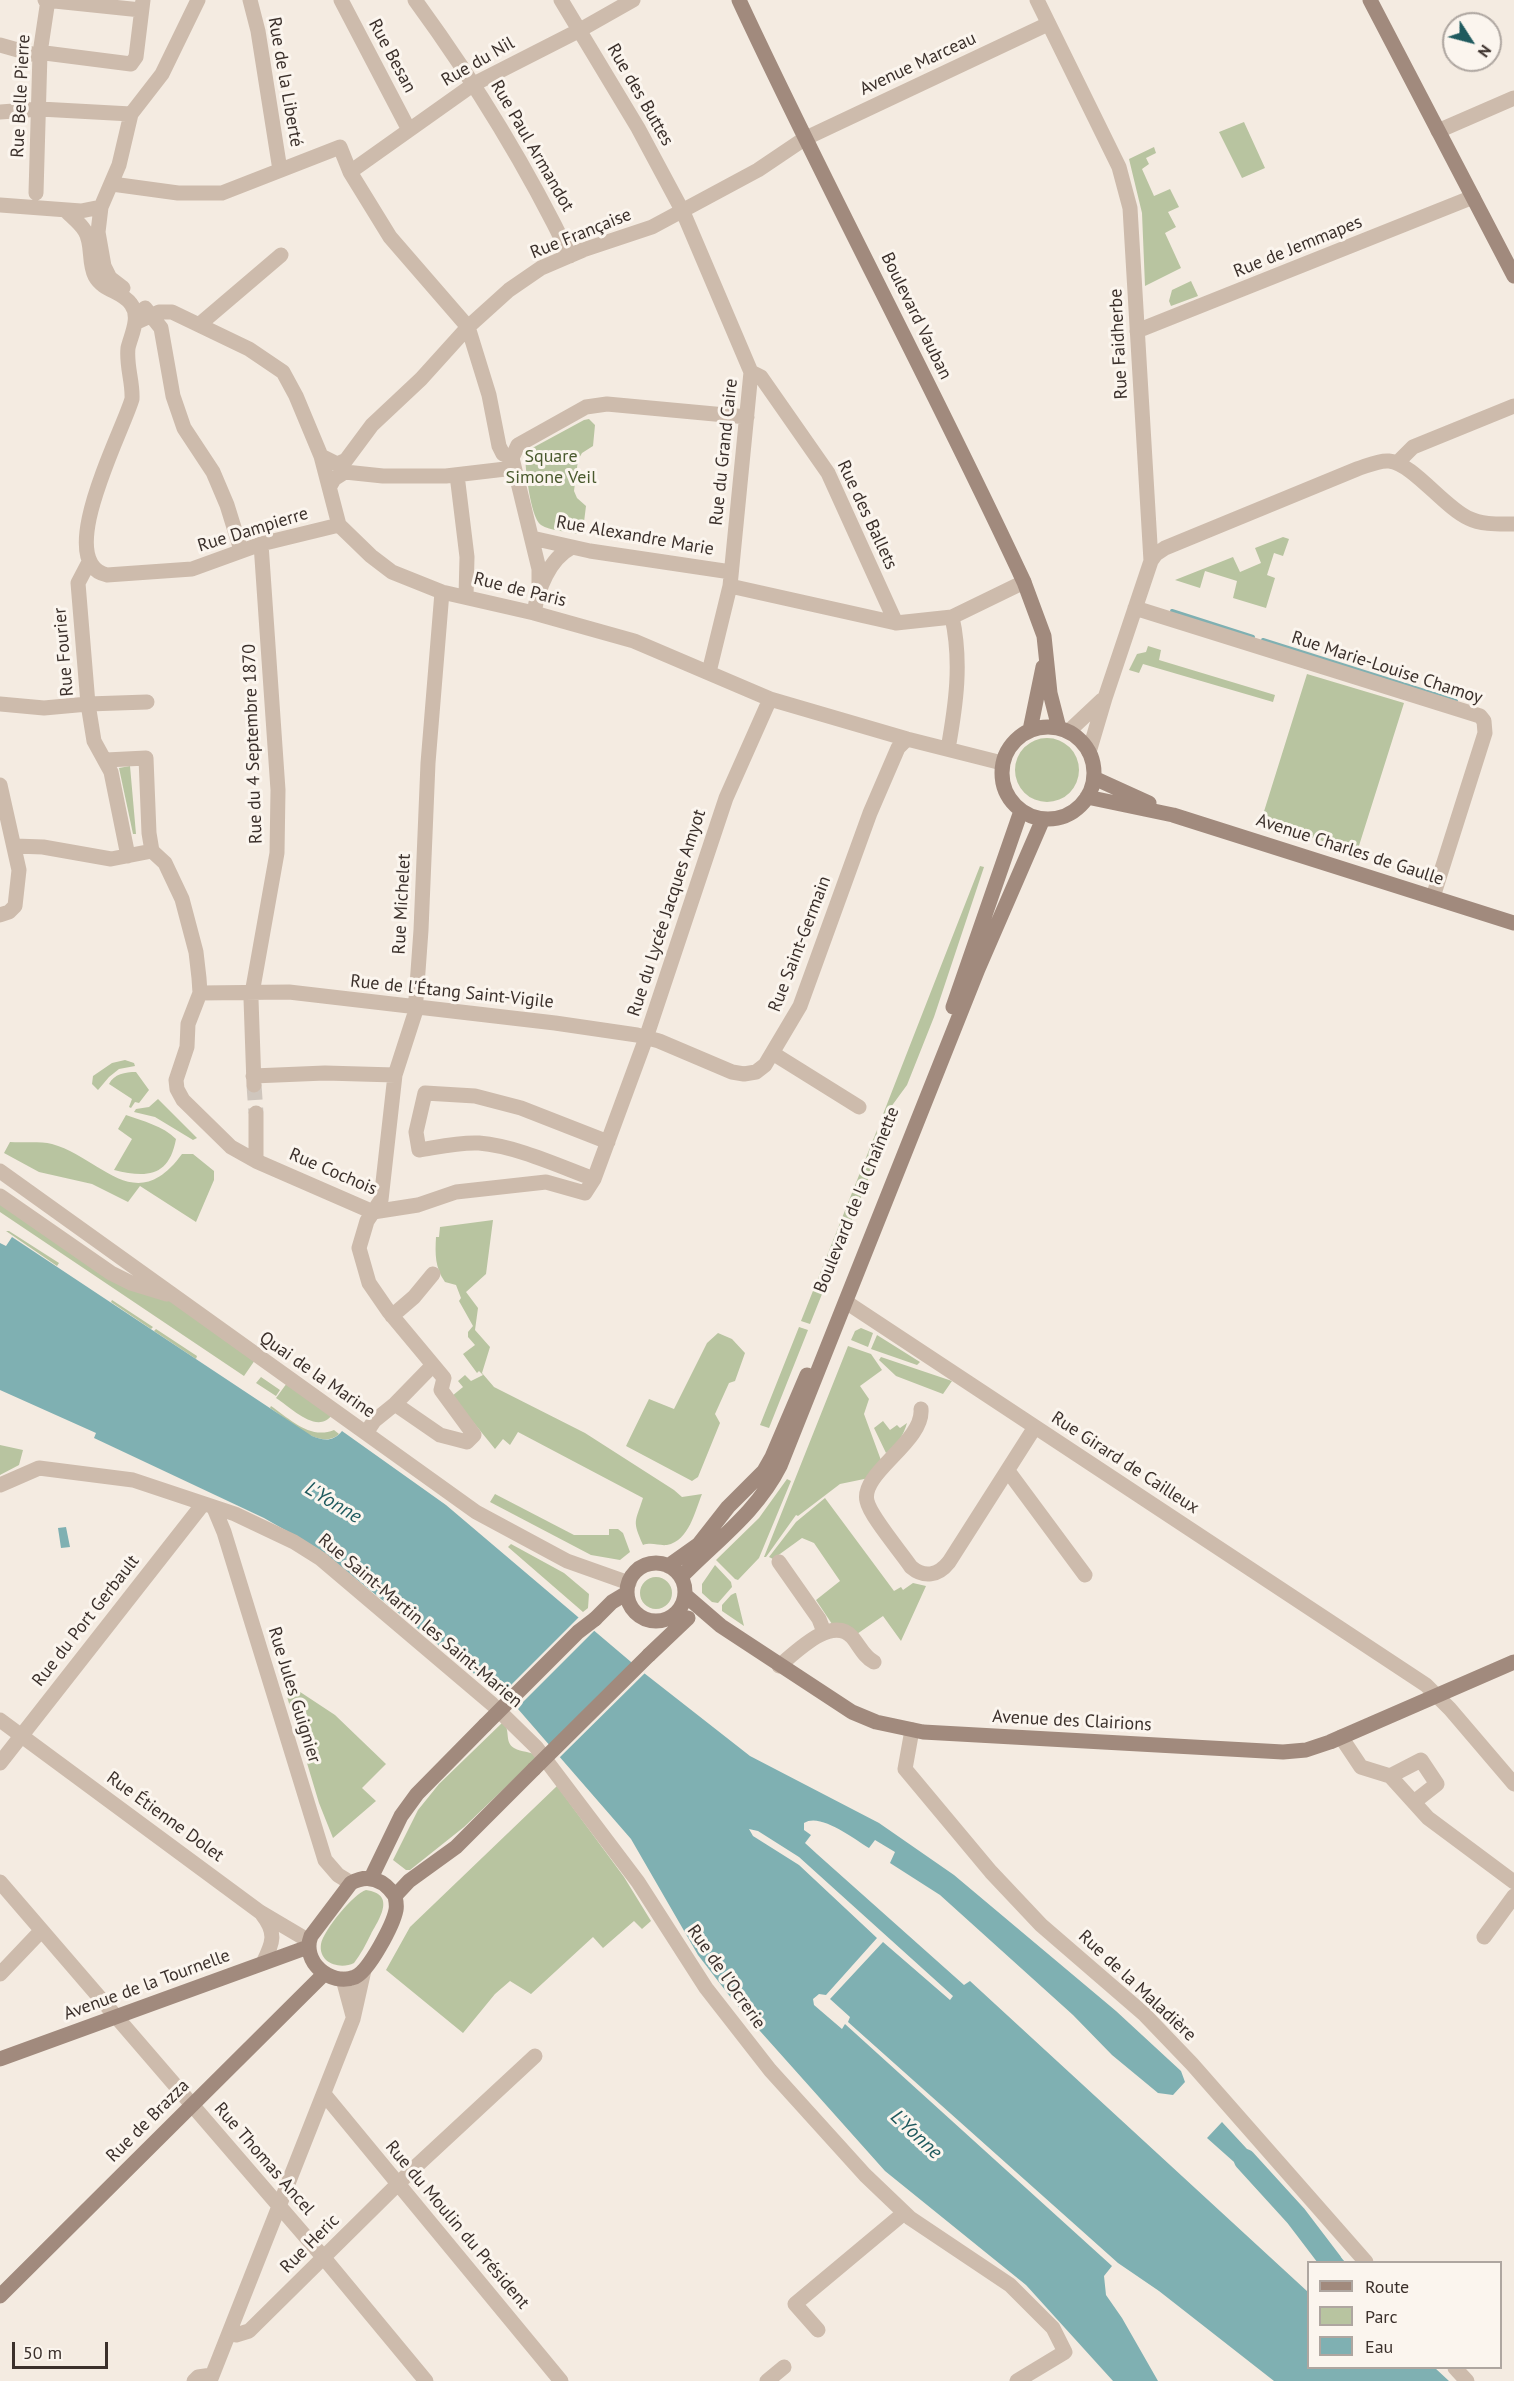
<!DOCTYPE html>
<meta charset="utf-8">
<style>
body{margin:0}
#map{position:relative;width:1514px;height:2381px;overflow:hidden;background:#f4ebe1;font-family:"PT Sans",sans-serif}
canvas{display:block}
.legend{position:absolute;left:1307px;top:2261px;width:195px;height:108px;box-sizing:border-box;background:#fbf5ee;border:2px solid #aea6a0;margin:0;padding:8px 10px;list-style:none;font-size:18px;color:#3b302b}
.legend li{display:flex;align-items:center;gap:12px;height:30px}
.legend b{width:30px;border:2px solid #aea6a0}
.north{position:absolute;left:1442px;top:12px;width:60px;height:60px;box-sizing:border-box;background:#fbf5ee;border:2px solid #aea6a0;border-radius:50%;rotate:126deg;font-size:16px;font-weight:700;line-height:24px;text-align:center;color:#3b302b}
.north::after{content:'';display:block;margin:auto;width:21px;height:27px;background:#1f5a5e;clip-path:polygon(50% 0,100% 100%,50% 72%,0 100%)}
.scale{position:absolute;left:12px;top:2342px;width:96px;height:27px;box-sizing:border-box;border:3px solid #3b302b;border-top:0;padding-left:8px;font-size:18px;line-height:21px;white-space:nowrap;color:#3b302b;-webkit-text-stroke:4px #fbf5ee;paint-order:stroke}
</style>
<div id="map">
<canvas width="1514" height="2381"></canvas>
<ul class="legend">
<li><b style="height:8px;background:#a18a7d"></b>Route</li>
<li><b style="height:16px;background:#b8c4a0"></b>Parc</li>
<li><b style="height:16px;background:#7fb0b2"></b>Eau</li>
</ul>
<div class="north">N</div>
<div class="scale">50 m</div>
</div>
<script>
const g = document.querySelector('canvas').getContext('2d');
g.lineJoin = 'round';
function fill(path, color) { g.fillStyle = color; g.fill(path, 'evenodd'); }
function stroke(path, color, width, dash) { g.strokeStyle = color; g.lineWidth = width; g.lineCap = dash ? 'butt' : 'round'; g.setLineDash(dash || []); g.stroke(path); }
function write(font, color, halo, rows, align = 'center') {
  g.font = font + ' "PT Sans",sans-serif'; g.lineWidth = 6; g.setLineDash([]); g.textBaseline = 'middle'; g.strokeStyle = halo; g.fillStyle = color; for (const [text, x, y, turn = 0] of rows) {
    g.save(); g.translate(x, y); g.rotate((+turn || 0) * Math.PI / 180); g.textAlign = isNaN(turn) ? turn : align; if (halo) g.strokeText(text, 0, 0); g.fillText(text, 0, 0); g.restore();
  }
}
fill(new Path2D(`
 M1244,122L1265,168L1242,178L1219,132Z
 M1154,147L1156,153L1146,158L1149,164L1142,169L1154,196L1170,189L1179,207L1168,212L1176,227L1165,233L1181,268L1145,286L1142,213L1129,159Z
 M1191,281L1198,296L1171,306L1169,301L1172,290Z
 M589,419L595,425L593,446L582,453L578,460L576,475L574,491L577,498L586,506L583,530L578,534C567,531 550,531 541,525C530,517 525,466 525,452L584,420Z
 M1283,537L1289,539L1283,556L1274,553L1267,575L1275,578L1266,608L1233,598L1237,581L1205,571L1200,588L1175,580L1233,557L1240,572L1261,563L1255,548Z
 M1148,646L1161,650L1159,660L1275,695L1273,702L1143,664L1139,673L1129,670L1137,654L1146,652Z
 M1307,674L1404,703L1357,852L1261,821Z
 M1015 770a32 32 0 1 1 64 0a32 32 0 1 1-64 0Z
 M130,766L136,834H133L119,768Z
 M980,866L984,867L934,1017L907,1085L880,1122Z
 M125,1060L134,1063L135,1066L119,1069L109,1077L98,1090L92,1084L93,1076L112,1063Z
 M136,1072L149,1090L139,1103L135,1102L131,1108L129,1107L132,1099L109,1084C114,1074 125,1072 136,1072Z
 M158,1099L197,1138L193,1140L155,1117L134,1112L136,1109L149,1107Z
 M126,1115C143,1121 163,1126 176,1139C169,1177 147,1178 114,1170L132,1139L118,1129Z
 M877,1130L875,1162L810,1324L801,1321Z
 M10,1142C23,1143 40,1141 52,1144C102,1158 135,1218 182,1154H193L214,1171V1180L196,1222L140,1186L128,1202L92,1184L39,1172L4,1153Z
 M0,1202L166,1298L255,1360L244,1376L0,1212Z
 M493,1220L486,1274L466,1292L478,1308L475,1330L490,1347L482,1373L494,1387L585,1433L674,1490L682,1497L702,1494C695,1511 689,1541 667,1545C659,1546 652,1542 643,1545C632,1520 635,1523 643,1498L518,1432L510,1445L503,1439L495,1449L452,1396L463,1387L458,1381L465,1375L471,1381L483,1375L479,1371L477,1373L463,1354L475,1345L468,1337V1332L473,1326L459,1301L461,1298L456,1285L445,1282C435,1268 435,1254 436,1237H439L440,1227Z
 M6,1231H9L59,1263L57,1266Z
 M112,1300L153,1327L151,1329L111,1302Z
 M799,1327L808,1330L769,1428L760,1425Z
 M861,1328L873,1333L868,1347L851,1340L855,1331Z
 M156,1329L197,1356L196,1359L154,1331Z
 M718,1333L732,1339L745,1353L735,1381L729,1383L715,1414L720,1423L698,1477L692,1481L626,1446L649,1399L674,1409L707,1343Z
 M877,1335L920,1362L917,1365L871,1349Z
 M848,1346L871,1354L882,1370L860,1386L869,1399L864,1414L882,1463L869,1478L840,1484L798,1516L796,1515L766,1557H764Z
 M881,1357L952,1381L943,1394L896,1376L879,1360Z
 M261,1377L280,1390L276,1396L256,1383Z
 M287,1383L332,1415C317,1435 292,1408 276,1398Z
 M271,1406C290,1419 310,1440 334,1430L339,1434C320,1452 287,1419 270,1408Z
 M883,1421L890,1430L897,1425L900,1428L907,1423C904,1434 896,1448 886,1453L874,1428Z
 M0,1445L23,1450L19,1465L0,1475Z
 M787,1479L791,1481L759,1558L738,1580L735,1579L716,1560L759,1518Z
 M495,1494L574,1535H609V1529H618L623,1533L630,1552L620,1560L591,1555L490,1502Z
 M825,1498L894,1591L901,1587L903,1590L913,1583L926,1586L901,1641L883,1616L857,1634L832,1624L816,1600L840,1581L814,1543L802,1538L773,1559L769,1557L796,1522Z
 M511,1544L564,1573L589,1594L588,1608L583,1612L508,1547Z
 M715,1565L731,1582L732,1587L718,1603L712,1602L702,1593V1584Z
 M640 1593a16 16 0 1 1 32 0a16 16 0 1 1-32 0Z
 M735,1593H736L744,1626L722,1611V1605L731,1595Z
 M282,1680L335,1715L386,1764L362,1788L376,1801L333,1838L319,1803Z
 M503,1722C511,1730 504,1742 514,1748C522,1753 530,1750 537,1757L464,1827L410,1870H406L393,1860L418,1810L439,1784Z
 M557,1786L624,1877L651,1921L642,1929L634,1921L603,1948L593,1937L531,1994L510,1981L495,1994L463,2033L386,1970L410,1927Z
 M366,1890C396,1894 380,1918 371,1934C366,1944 361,1954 354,1963C340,1970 318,1963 321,1944C323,1931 354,1893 366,1890Z`), '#b8c4a0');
fill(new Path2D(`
 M12,1237L312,1436C324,1441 333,1442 342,1431L446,1505L644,1673L750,1756L879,1823L954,1875L1116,2011L1181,2071L1185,2082L1173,2095L1158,2093L1112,2055L1073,2015L940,1895L890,1863L895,1852L875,1840L869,1848C854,1839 820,1812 804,1823V1830L811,1835L805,1843L817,1854L964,1985L970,1981L1308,2292V2368H1435L1449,2381H1274L1159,2291L1118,2263L848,2022L850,2017L830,1999L883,1942L950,2000L953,1996L799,1857L758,1831L749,1829L753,1836L799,1865L877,1938L826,1995L819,1994L813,1999L814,2005L842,2029L845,2024L1112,2266L1104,2276L1106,2295L1122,2318L1158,2381H1113L1026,2285L885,2171L735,2003L698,1955L631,1839L518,1709L320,1550L264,1518L94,1438L96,1433L0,1390V1243L6,1246Z
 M66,1527L70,1547L61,1548L58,1528Z
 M1222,2122L1272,2176L1258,2190L1234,2162L1207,2138Z
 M1297,2207L1345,2262H1317L1319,2259L1284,2218Z`), '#7fb0b2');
fill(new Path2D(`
 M581,1615L597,1628L515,1710L499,1697Z
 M634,1661L646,1672L557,1760L547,1748Z`), '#f4ebe1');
stroke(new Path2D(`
 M1172,611L1253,637
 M1263,640L1456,701`), '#7fb0b2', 4);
stroke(new Path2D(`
 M1245,2160L1296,2216L1331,2262`), '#7fb0b2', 22);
stroke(new Path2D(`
 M254,1085L256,1113`), '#cfc6bd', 15, [15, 8]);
stroke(new Path2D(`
 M45,0L141,10
 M250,0L258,31L280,170
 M341,0L409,130
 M415,0C475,82 526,165 570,256
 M561,0L638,128L683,212L751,372L730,586L709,672
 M1037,0L1119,167L1130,208L1151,561L1105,698L1089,752
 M0,45L32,54L45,53L131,64L136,57L143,0
 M0,112L40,109L131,114
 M1438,131L1514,98
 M350,172L474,84L580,30L633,0
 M112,184L178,193H222L340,147L350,172L390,237L468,327L489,395L499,446L503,454L512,458
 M36,193L40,53L48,0
 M0,205L81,211L101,207
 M66,211C72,217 80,223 85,231C93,244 88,262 95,276C103,291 122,291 131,304C141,317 131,335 128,348C126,366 133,382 132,399C123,431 52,563 107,575L192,569L261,544L339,525
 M123,288L110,278L104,266L98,232L101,207L119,165L131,114L162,74L198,0
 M145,308L161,328L173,396L184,428L213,472L227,505L241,550
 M135,323L159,312H172L249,349L283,372L296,396L321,456L339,525L371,556L392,572L442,592L534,613L634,641L770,699L907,739L1002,763
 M200,324L281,255
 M1137,331L1473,197
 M751,372L761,377L828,473L896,623
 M321,456L337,464L346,460L372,425L421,379L468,327L509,290L541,268L583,250L652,227L758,170L804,139L1048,24
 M1397,463L1413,447L1514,406
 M457,475L467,557L466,597
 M330,486L334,479L345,472L383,476H446L514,468
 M532,538L590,551L731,572
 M1151,561L1156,554L1165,548L1357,469C1367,466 1378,460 1389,461C1412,463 1444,507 1468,518C1482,525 1499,524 1514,524
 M89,562L78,583L88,704L94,741L111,772L128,856
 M730,586L896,623L952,617L1024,582
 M539,590V569L512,458L518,445L586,407L607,404L747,417
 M1135,608L1480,716L1484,721L1485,733L1433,897
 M534,613C538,589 549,559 572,547
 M0,704L44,708L88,704L147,702
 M1069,731L1102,700
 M948,749C956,704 962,662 952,617
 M106,760L146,758L149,833L152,851
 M0,785L19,870L15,906L9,912L0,915
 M15,846L43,847L111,859L152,851
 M152,851L165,863L182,899L196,952L199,978L200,993L188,1024L187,1047L176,1080L177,1089L183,1100L231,1147L256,1161L373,1212L418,1205L456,1192L546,1182L585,1193L594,1179L646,1038L726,798L770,699
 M200,993L289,992L555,1023L637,1035L659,1041L732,1072L744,1074L756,1072L765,1065L800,1006L870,813L898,748L907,739
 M774,1054L859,1107
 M253,1076L325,1073L395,1075
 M254,1085L251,999L277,853L278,790L261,544
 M256,1161V1113
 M0,1171L476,1512L567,1561L629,1583
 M594,1179C559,1166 516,1146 479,1143C459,1142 438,1147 419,1150L416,1132L425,1093L475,1096L521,1108L608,1142
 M0,1196L111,1273L131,1283L167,1294
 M846,1302L1426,1685L1450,1709L1514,1784
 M392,1316L414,1297L433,1274
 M395,1404L440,1435L467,1442L474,1435L441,1390L444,1378L389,1312L369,1283L359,1248L367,1221L381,1200L395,1075L415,1013L421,930L428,763L442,592
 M921,1409C924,1442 860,1473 867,1501C870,1516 901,1552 911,1567C924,1578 938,1576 949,1562L1035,1427
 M366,1433L374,1421L395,1404L433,1365
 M1008,1471L1085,1575
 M0,1485L39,1468L133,1480L235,1514L294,1542L321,1559L492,1704L536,1747L638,1882L706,1988L770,2070L865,2175L910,2218L1010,2285L1053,2328L1065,2352L1017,2381
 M214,1508L224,1532L325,1860L338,1875L351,1883
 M779,1562L819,1619L824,1632
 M779,1666C796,1652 832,1615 852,1637C859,1645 864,1657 874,1662
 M0,1720L260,1912L309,1941
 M912,1730L905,1769L991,1872L1041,1925L1144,2014L1192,2064L1366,2262
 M1341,1737L1361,1767L1390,1776L1428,1818L1514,1882
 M0,1763L203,1504
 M1390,1776L1421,1760L1437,1784L1414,1802
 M0,1882L324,2258L426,2381
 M262,1914C277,1933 273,1943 263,1963
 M1484,1937L1514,1896
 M0,1974L41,1931
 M343,1979L353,2016
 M324,2094L561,2381
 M818,2330L795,2304L904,2213
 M231,2334L236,2335L249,2331L411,2171L535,2056
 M1455,2368L1467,2381
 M194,2381L198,2377L212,2375
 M210,2381L353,2019L364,1970
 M767,2381L784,2367`), '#cdbbac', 15);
stroke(new Path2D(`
 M739,0C830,196 933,386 1024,582L1044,636L1050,693L1059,728
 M1370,0L1514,276
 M1002 773a46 46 0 1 1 92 0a46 46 0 1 1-92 0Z
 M1030,730L1043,667
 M1094,778L1149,803
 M1087,797L1173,815L1514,923
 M953,1007L1021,811
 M627 1592a29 29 0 1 1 58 0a29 29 0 1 1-58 0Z
 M668,1566L699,1544L728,1507L764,1471L772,1457L807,1375
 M681,1577C716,1541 757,1512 780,1466L978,969L1043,819
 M685,1595L721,1626L852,1712L876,1722L923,1732L1283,1752L1306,1750L1330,1742L1514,1662
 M595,1619L612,1602L627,1593
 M649,1655L688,1618
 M371,1878L401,1816L417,1794L485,1725
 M395,1896C384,1880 369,1873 351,1883L311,1936C301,1961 330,1987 355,1977C369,1971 393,1925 396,1910C397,1905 396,1901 395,1896L409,1881L456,1847L534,1769
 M0,2059L308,1947
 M0,2296L324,1974`), '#a18a7d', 15);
stroke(new Path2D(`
 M485,1725L578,1632L595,1619
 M534,1769L649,1655`), '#a18a7d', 15);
write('18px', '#3b302b', '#fbf5ee', [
 ["Rue Besan",392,56,62],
 ["Rue du Nil",478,62,-30],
 ["Avenue Marceau",918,64,-25],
 ["Rue de la Liberté",285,82,80],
 ["Rue des Buttes",640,95,60],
 ["Rue Belle Pierre",21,96,-87],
 ["Rue Paul Armandot",532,146,60],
 ["Rue Française",581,234,-22],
 ["Rue de Jemmapes",1298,247,-22],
 ["Boulevard Vauban",916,316,64],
 ["Rue Faidherbe",1119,344,-93],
 ["Rue du Grand Caire",724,452,-84],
 ["Rue des Ballets",867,515,65],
 ["Rue Dampierre",253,530,-17],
 ["Rue Alexandre Marie",635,536,10],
 ["Rue de Paris",520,590,14],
 ["Rue Fourier",64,652,-95],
 ["Rue Marie-Louise Chamoy",1387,668,18],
 ["Rue du 4 Septembre 1870",253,744,-92],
 ["Avenue Charles de Gaulle",1350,850,18],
 ["Rue Michelet",402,904,-87],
 ["Rue du Lycée Jacques Amyot",667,913,-72],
 ["Rue Saint-Germain",800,944,-69],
 ["Rue de l'Étang Saint-Vigile",452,992,6],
 ["Rue Cochois",333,1172,23],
 ["Boulevard de la Chaînette",857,1200,-68],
 ["Quai de la Marine",317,1375,35],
 ["Rue Girard de Cailleux",1125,1463,33],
 ["Rue du Port Gerbault",86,1621,-52],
 ["Rue Saint-Martin les Saint-Marien",420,1621,40],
 ["Rue Jules Guignier",294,1695,73],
 ["Avenue des Clairions",1072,1721,3],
 ["Rue Étienne Dolet",165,1817,36],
 ["Rue de l'Ocrerie",726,1977,55],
 ["Avenue de la Tournelle",147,1985,-20],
 ["Rue de la Maladière",1137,1986,43],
 ["Rue de Brazza",148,2121,-45],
 ["Rue Thomas Ancel",264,2159,49],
 ["Rue du Moulin du Président",457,2225,50],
 ["Rue Heric",310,2244,-45]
]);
write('18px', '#4a5a2e', '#fbf5ee', [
 ["Square",551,457],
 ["Simone Veil",551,478]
]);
write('italic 20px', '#1f5a5e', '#fbf5ee', [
 ["L'Yonne",333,1503,31],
 ["L'Yonne",916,2135,43]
]);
</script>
